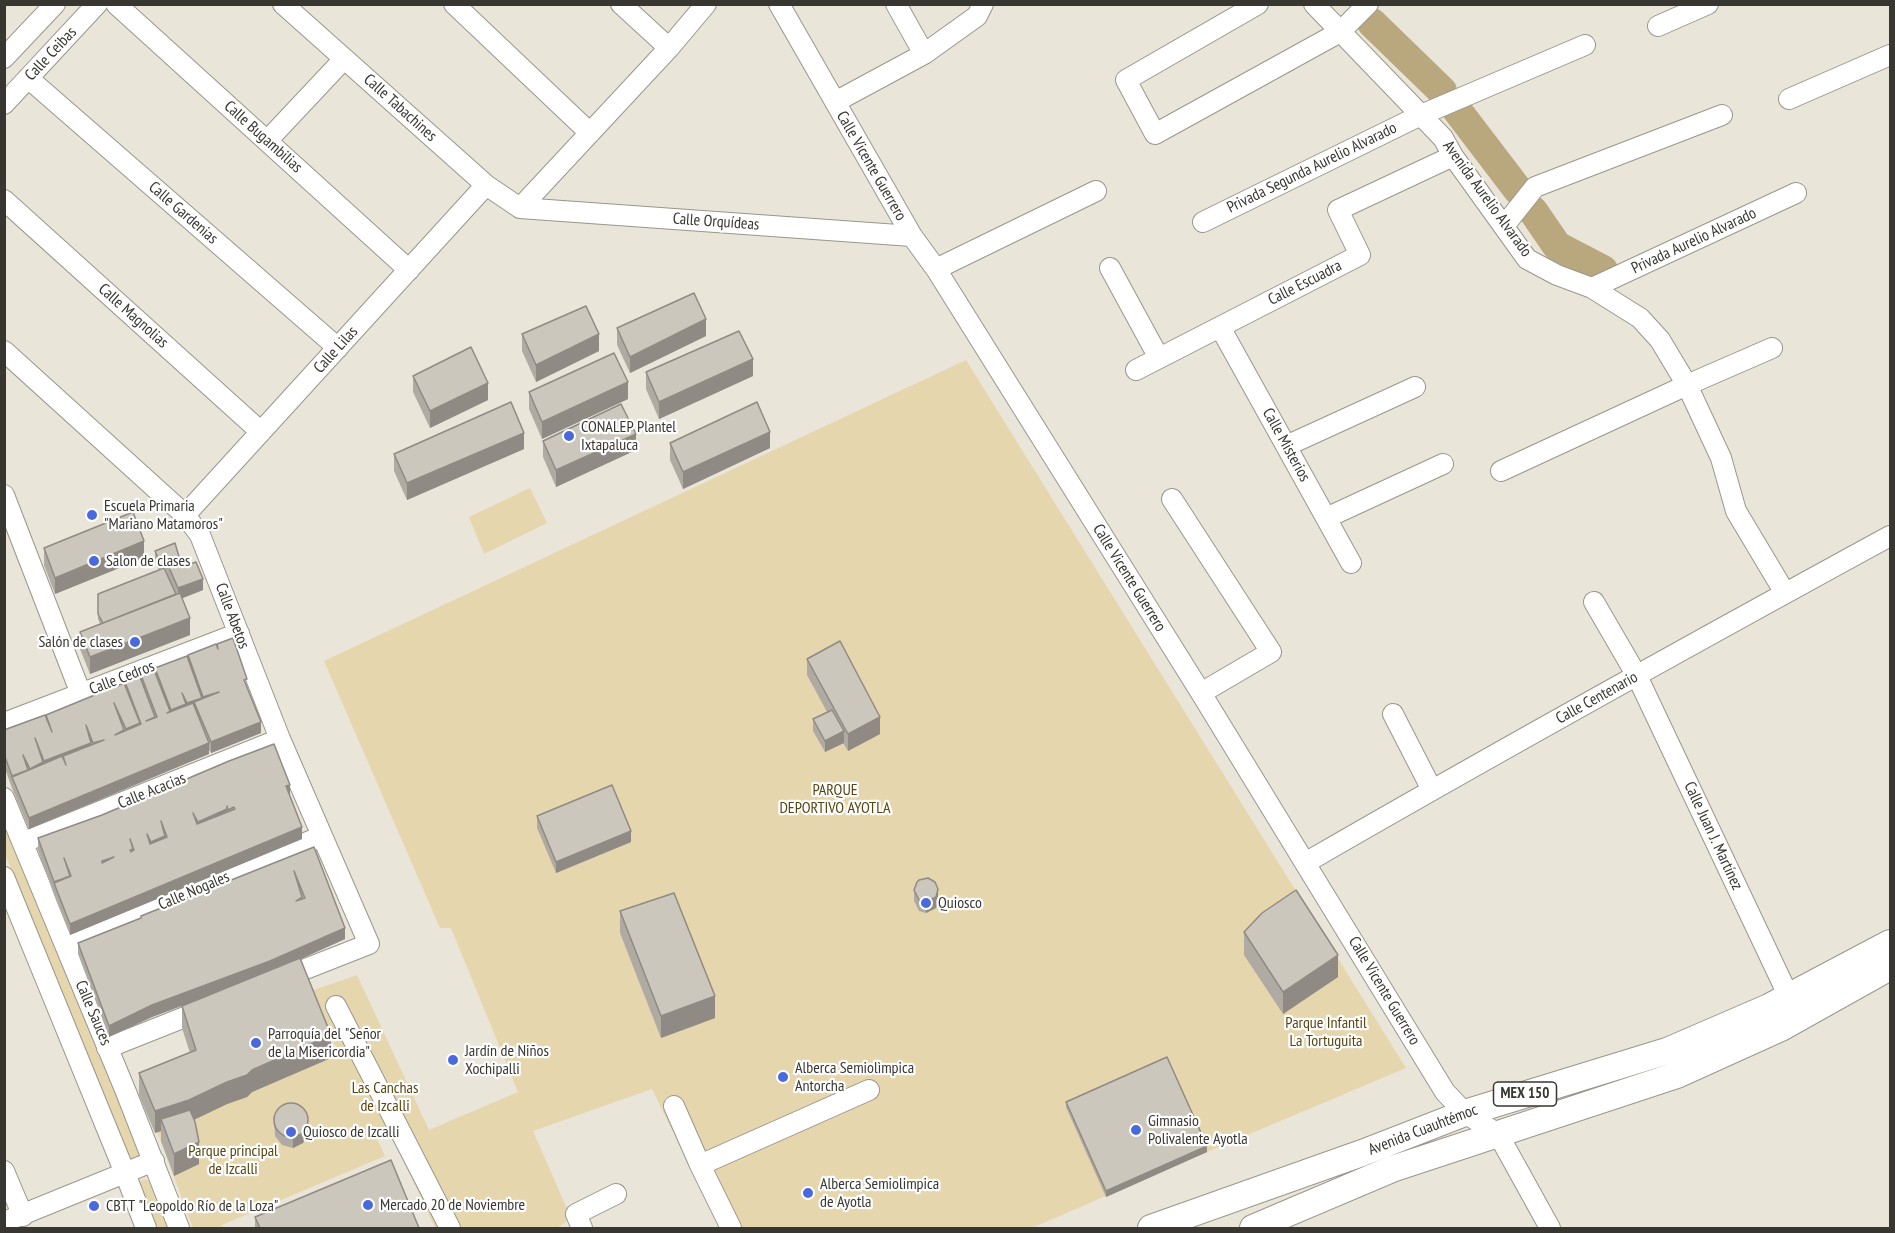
<!DOCTYPE html>
<meta charset="utf-8">
<style>
body{margin:0}
#map{position:relative;width:1895px;height:1233px;overflow:hidden;background:#eae5d9;font-family:"PT Sans Narrow",sans-serif}
canvas{display:block}
.frame{position:absolute;inset:0;border:6px solid #373631;pointer-events:none}
</style>
<div id="map">
<canvas width="1895" height="1233"></canvas>
<div class="frame"></div>
</div>
<script>
const g = document.querySelector('canvas').getContext('2d');
g.lineJoin = 'round';
function fill(path, color) { g.fillStyle = color; g.fill(path, 'evenodd'); }
function stroke(path, color, width, dash) { g.strokeStyle = color; g.lineWidth = width; g.lineCap = dash ? 'butt' : 'round'; g.setLineDash(dash || []); g.stroke(path); }
function write(font, color, halo, rows, align = 'center') {
  g.font = font + ' "PT Sans Narrow",sans-serif'; g.lineWidth = 4.5; g.setLineDash([]); g.textBaseline = 'middle'; g.strokeStyle = halo; g.fillStyle = color; for (const [text, x, y, turn = 0] of rows) {
    g.save(); g.translate(x, y); g.rotate((+turn || 0) * Math.PI / 180); g.textAlign = isNaN(turn) ? turn : align; if (halo) g.strokeText(text, 0, 0); g.fillText(text, 0, 0); g.restore();
  }
}
fill(new Path2D(`
 M966,360L1406,1068L1207,1152L1032,1228H720L652,1089L533,1131L571,1218L557,1228H435L390,1131L376,1137L385,1156L222,1225L223,1228H193L157,1131L339,1054L311,991L357,975L429,1130L518,1092L451,928H440L324,661Z
 M530,488L547,523L484,554L469,517Z
 M4,821L138,1147L141,1156L138,1165L129,1160L116,1124L5,854Z
 M144,1179L151,1182L169,1228H157L140,1187V1182Z`), '#e6d6ae');
stroke(new Path2D(`
 M1372,23L1442,91
 M1457,110L1518,190
 M1533,211L1557,246L1603,270`), '#b9a87e', 30);
const minor = new Path2D(`
 M116,4L409,270
 M283,4L486,185L520,208
 M454,4L590,133
 M621,4L669,48
 M779,4L912,236L936,269L1201,693L1445,1092L1465,1113L1498,1134L1550,1228
 M896,4L924,54
 M1258,4L1126,80L1155,134L1340,32L1368,4
 M1314,4L1443,138L1453,156L1527,259L1557,275L1592,288L1640,318L1660,340L1687,385L1721,458L1736,511L1785,593
 M1658,26L1708,4
 M4,58L55,4
 M28,78L338,348
 M1789,99L1890,55
 M835,102L924,54L977,16L983,4
 M4,104L97,4
 M267,141L344,59
 M4,200L261,432
 M520,208L912,236
 M520,208L669,48L706,4
 M1203,222L1421,115L1585,45
 M1504,226L1535,187L1722,115
 M1110,268L1159,358
 M936,269L1096,191
 M1592,288L1796,193
 M1220,327L1351,563
 M4,351L185,515L200,535L280,739L369,944L280,979
 M1136,370L1360,255L1338,210L1453,156
 M1286,446L1415,387
 M1501,471L1687,385L1772,348
 M4,495L81,694
 M1172,499L1271,652L1201,693
 M185,515L486,185
 M1326,518L1443,464
 M1594,602L1637,676L1789,997
 M1393,714L1432,790
 M4,723L239,633
 M4,798L126,1092L179,1228
 M24,842L280,739
 M1305,863C1499,751 1694,643 1890,536
 M4,877L125,1173L146,1228
 M65,945L322,836
 M336,1006L450,1228
 M107,1048L205,1009
 M674,1106L700,1165
 M4,1171L23,1216
 M4,1222L154,1161
 M582,1228L576,1214L616,1194
 M731,1228L700,1165L869,1090`);
const major = new Path2D(`
 M1151,1228L1362,1153L1465,1113L1667,1051L1769,1007L1890,943
 M1253,1228L1392,1169L1677,1075L1781,1028L1890,967`);
stroke(minor, '#9a968b', 22);
stroke(major, '#9a968b', 28);
stroke(minor, '#fff', 20);
stroke(major, '#fff', 26);
fill(new Path2D(`
 M617,328L706,336L630,373L617,345Z
 M522,334L599,351L536,382L522,351Z
 M646,372L753,376L659,419L646,389Z
 M413,376L488,400L430,428L413,392Z
 M529,392L628,399L542,439L529,409Z
 M543,441L636,450L556,487L543,457Z
 M670,443L770,448L683,489L670,460Z
 M524,449L407,500L394,471V454Z
 M44,548L144,558L55,594L44,565Z
 M155,551L182,567L203,590L182,598L190,635L90,674L80,649V632L100,624L98,619V594L159,570L155,562Z
 M217,647L247,687L261,733L211,753L209,750V754L29,829L12,788L4,766V730L46,718V715L125,686V682L141,681V675L155,672V668L188,659V655Z
 M807,659L880,734L848,751L843,743L825,752L813,731V719L827,712L807,675Z
 M290,796L302,839L70,935L54,895L38,850V838L102,815Z
 M537,816L631,842L556,873L537,828Z
 M314,847L345,939L300,959L331,1058L252,1092L247,1097L227,1104L194,1120L199,1164L174,1176L161,1141V1131L155,1133L139,1095V1073L190,1053L182,1028V1006L204,997L152,1017L109,1037L78,954V943L141,918Z
 M914,890L938,900L936,908L926,913L919,911L914,901Z
 M620,911L715,1018L661,1038L620,933Z
 M1244,932L1338,977L1283,1014L1244,955Z
 M1066,1102L1207,1152L1106,1197L1066,1107Z
 M274,1119L308,1133L303,1143L293,1148L282,1145L275,1136Z
 M255,1217L419,1228H255Z`), '#afaba2');
fill(new Path2D(`
 M706,319V336L630,373V357Z
 M599,334V351L536,382V365Z
 M753,359V376L659,419V402Z
 M628,382V399L542,439V422Z
 M488,383V400L430,428V411Z
 M770,432V448L683,489V472Z
 M524,433V449L407,500V483Z
 M636,434V450L556,487V470Z
 M144,541V558L55,594V578Z
 M167,557V568L159,571V560Z
 M203,579V590L178,600V588Z
 M190,618V635L90,674V657Z
 M202,698V709L194,702V712L187,714V703Z
 M880,717V734L848,751V734Z
 M261,722V733L211,753V742Z
 M140,723V735L126,740V729Z
 M844,731V743L825,752V741Z
 M91,743V754L63,756V765L44,772V761Z
 M209,743V754L29,829V818Z
 M290,785V796L286,786Z
 M227,809V821L198,834V822Z
 M302,827V839L70,935V924Z
 M631,831V842L556,873V862Z
 M938,889V900L936,908L926,913V902Z
 M345,928V939L270,973L152,1017L109,1037V1026L152,1005Z
 M1338,955V977L1283,1014V992Z
 M715,996V1018L661,1038V1016Z
 M331,1035V1058L252,1092L247,1097L227,1104L189,1122L161,1119V1131L155,1133V1111L227,1082Z
 M308,1122V1133L303,1143L293,1148V1137Z
 M199,1142V1164L174,1176V1154Z
 M1207,1146V1152L1106,1197V1191Z`), '#8f8b84');
const building = new Path2D(`
 M694,293L706,319L630,357L617,328Z
 M586,306L599,334L536,365L522,334Z
 M739,331L753,359L659,402L646,372Z
 M471,347L488,383L430,411L413,376Z
 M614,353L628,382L542,422L529,392Z
 M511,402L524,433L407,483L394,454Z
 M757,402L770,432L683,472L670,443Z
 M621,404L636,434L556,470L543,441Z
 M133,512L144,541L55,578L44,548Z
 M175,543L182,567L196,562L203,579L178,588L168,565L167,557L159,560L155,551Z
 M164,568L176,594L103,623L98,614V594Z
 M180,593L190,618L90,657L80,632Z
 M233,638L247,679L244,680L261,722L211,742L194,702L219,692L203,697L188,655L216,644L218,649L217,644Z
 M840,641L880,717L848,734L807,659Z
 M187,656L202,698L187,703L182,693L186,704L171,710L155,668Z
 M154,670L170,711L167,713L193,703L209,743L29,818L12,777L62,756L66,765L63,756L104,740L93,743L86,725L91,743L44,761L35,738L43,762L30,769L23,755L28,770L12,776L4,754V730L45,715L52,732L46,715L124,683L140,723L126,729L114,703L124,730L115,735L141,724L125,682L140,677L155,717L146,721L157,717L141,675Z
 M832,710L844,731L825,741L813,719Z
 M274,744L290,785L286,786L302,827L70,924L54,883L71,876L64,858L70,876L54,882L38,838L102,815L229,761ZM227,806L228,810L234,807L235,809L197,824L193,813L198,822L227,809ZM161,821L167,837L150,844L147,834L151,842L165,836ZM130,839L134,850L131,852L130,850L133,849ZM114,857L102,863V861Z
 M612,785L631,831L556,862L537,816Z
 M314,847L345,928L270,961L152,1005L109,1026L78,943L141,918V916ZM294,871L305,898L296,901L302,897Z
 M928,878L935,882L938,889L936,897L926,902L919,900L914,890L917,882L919,880Z
 M1296,890L1338,955L1283,992L1244,932L1262,913Z
 M674,893L715,996L661,1016L620,911Z
 M300,958L331,1035L252,1070L247,1075L227,1082L189,1100L155,1111L139,1073L196,1050L182,1006Z
 M1167,1057L1207,1146L1106,1191L1066,1102Z
 M274 1120a17 17 0 1 1 34 0a17 17 0 1 1-34 0Z
 M190,1110L195,1122L199,1142L174,1154L161,1119Z
 M391,1160L419,1228H260L255,1217Z`);
fill(building, '#ccc7bc');
stroke(building, '#8f8b84', 1.5);
for (const [x, y, r, color] of [
 [569,436,6,"#4a69dc"],
 [92,515,6,"#4a69dc"],
 [94,561,6,"#4a69dc"],
 [135,642,6,"#4a69dc"],
 [926,903,6,"#4a69dc"],
 [256,1043,6,"#4a69dc"],
 [453,1060,6,"#4a69dc"],
 [783,1077,6,"#4a69dc"],
 [1136,1130,6,"#4a69dc"],
 [291,1132,6,"#4a69dc"],
 [808,1193,6,"#4a69dc"],
 [368,1205,6,"#4a69dc"],
 [94,1206,6,"#4a69dc"]
]) { const dot = new Path2D(); dot.arc(x, y, r, 0, 2 * Math.PI); g.fillStyle = color; g.fill(dot); stroke(dot, '#fff', 2); }
for (const [x, y, w] of [
 [1525,1094,63]
]) { const box = new Path2D(); box.roundRect(x - w / 2, y - 12, w, 24, 4.5); g.fillStyle = '#fff'; g.fill(box); stroke(box, '#373631', 1.5); }
write('bold 15px', '#373631', null, [
 ["MEX 150",1525,1094]
]);
write('16px', '#373631', '#fff', [
 ["Calle Ceibas",51,54,-47],
 ["Calle Tabachines",400,108,42],
 ["Calle Bugambilias",263,137,42],
 ["Calle Vicente Guerrero",871,166,60],
 ["Privada Segunda Aurelio Alvarado",1312,168,-26],
 ["Avenida Aurelio Alvarado",1487,199,54],
 ["Calle Gardenias",183,213,41],
 ["Calle Orquídeas",716,222,4],
 ["Privada Aurelio Alvarado",1694,241,-25],
 ["Calle Escuadra",1305,283,-27],
 ["Calle Magnolias",133,316,42],
 ["Calle Lilas",336,350,-48],
 ["Calle Misterios",1286,445,61],
 ["Calle Vicente Guerrero",1129,578,58],
 ["Calle Abetos",232,616,69],
 ["Calle Cedros",122,678,-21],
 ["Calle Centenario",1597,698,-29],
 ["Calle Acacias",152,791,-22],
 ["Calle Juan J. Martínez",1713,836,65],
 ["Calle Nogales",194,891,-23],
 ["Calle Vicente Guerrero",1384,991,59],
 ["Calle Sauces",93,1013,67],
 ["Avenida Cuauhtémoc",1423,1130,-21]
]);
write('16px', '#373631', '#fff', [
 ["CONALEP Plantel",581,427],
 ["Ixtapaluca",581,445],
 ["Escuela Primaria",104,506],
 ["\"Mariano Matamoros\"",104,524],
 ["Salon de clases",106,561],
 ["Salón de clases",123,642,"right"],
 ["Quiosco",938,903],
 ["Parroquía del \"Señor",268,1034],
 ["de la Misericordia\"",268,1052],
 ["Jardín de Niños",465,1051],
 ["Xochipalli",465,1069],
 ["Alberca Semiolìmpica",795,1068],
 ["Antorcha",795,1086],
 ["Gimnasio",1148,1121],
 ["Polivalente Ayotla",1148,1139],
 ["Quiosco de Izcalli",303,1132],
 ["Alberca Semiolimpica",820,1184],
 ["de Ayotla",820,1202],
 ["Mercado 20 de Noviembre",380,1205],
 ["CBTT \"Leopoldo Río de la Loza\"",106,1206]
], 'left');
write('16px', '#584510', '#fff', [
 ["PARQUE",835,790],
 ["DEPORTIVO AYOTLA",835,808],
 ["Parque Infantil",1326,1023],
 ["La Tortuguita",1326,1041],
 ["Las Canchas",385,1088],
 ["de Izcalli",385,1106],
 ["Parque principal",233,1151],
 ["de Izcalli",233,1169]
]);
</script>
